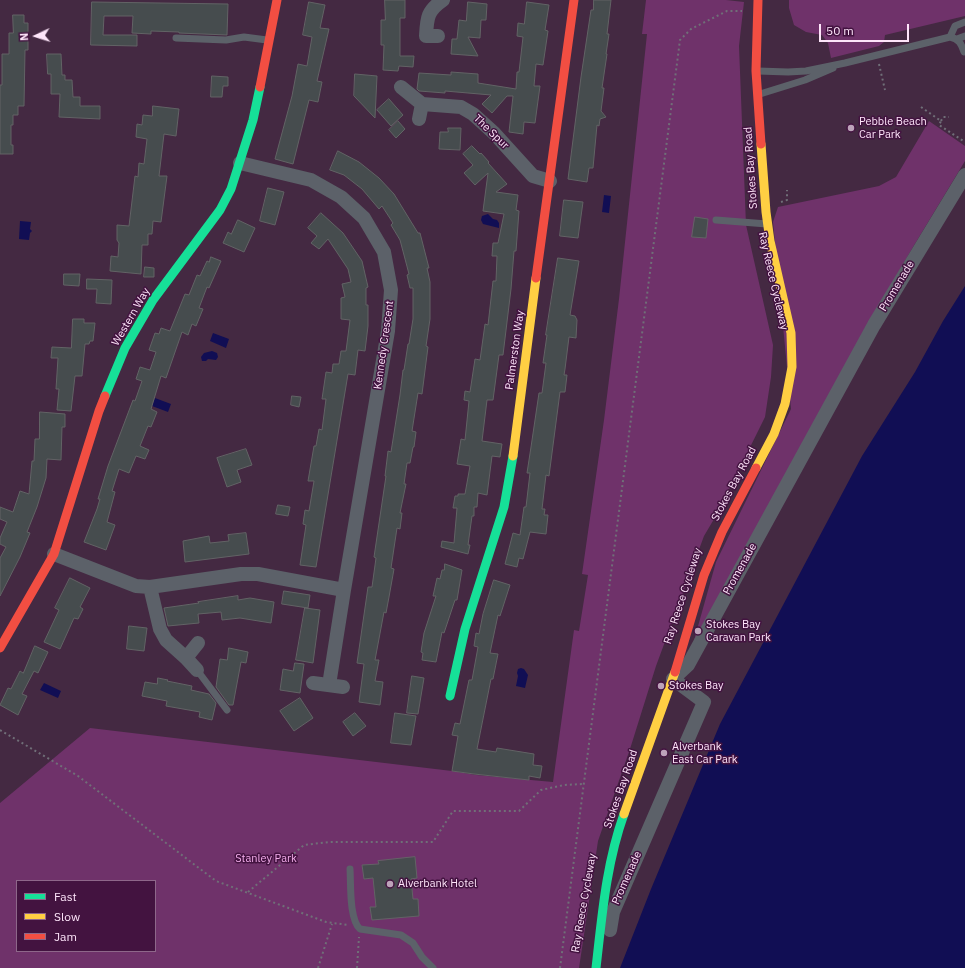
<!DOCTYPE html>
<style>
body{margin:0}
#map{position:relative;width:965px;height:968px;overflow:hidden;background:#442942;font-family:"IBM Plex Sans",sans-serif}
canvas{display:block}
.legend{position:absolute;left:16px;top:880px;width:140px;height:72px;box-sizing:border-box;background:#431340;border:1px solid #8e678a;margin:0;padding:5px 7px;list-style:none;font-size:12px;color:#fee5fa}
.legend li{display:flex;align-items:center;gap:8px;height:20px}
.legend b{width:20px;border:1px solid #8e678a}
.north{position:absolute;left:16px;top:16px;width:40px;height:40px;-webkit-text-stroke:3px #431340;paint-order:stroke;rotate:266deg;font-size:11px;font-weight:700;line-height:16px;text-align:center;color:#fee5fa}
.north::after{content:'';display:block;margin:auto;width:14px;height:18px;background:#fee5fa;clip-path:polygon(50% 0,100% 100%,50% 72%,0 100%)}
.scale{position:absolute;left:819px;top:24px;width:90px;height:18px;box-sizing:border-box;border:2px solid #fee5fa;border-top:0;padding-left:5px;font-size:12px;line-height:14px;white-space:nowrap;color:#fee5fa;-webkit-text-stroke:3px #431340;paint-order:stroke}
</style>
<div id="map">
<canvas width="965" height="968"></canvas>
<ul class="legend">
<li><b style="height:5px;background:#16e098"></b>Fast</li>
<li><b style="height:5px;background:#ffcf43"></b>Slow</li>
<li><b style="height:5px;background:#f24e42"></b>Jam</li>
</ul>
<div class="north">N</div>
<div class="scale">50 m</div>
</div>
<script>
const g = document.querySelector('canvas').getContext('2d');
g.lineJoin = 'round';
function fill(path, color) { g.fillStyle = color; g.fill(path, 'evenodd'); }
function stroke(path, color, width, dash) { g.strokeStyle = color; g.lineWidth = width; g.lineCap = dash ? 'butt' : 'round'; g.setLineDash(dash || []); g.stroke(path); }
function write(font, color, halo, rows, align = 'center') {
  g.font = font + ' "IBM Plex Sans",sans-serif'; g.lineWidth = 3; g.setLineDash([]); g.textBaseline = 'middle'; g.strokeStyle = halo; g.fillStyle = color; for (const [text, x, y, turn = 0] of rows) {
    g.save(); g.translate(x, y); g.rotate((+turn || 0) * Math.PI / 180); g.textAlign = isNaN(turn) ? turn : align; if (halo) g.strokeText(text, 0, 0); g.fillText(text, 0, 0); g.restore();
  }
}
fill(new Path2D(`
 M646,0H726L744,2L739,46L746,225L773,345L771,377L765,417L717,514L704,536L656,666L630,749L598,841L579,968H0V803L90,728L452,771L476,775L553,782L574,630L579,631L588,575L582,574L604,420L619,299L647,34H642ZM17,881H155V951H17Z
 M789,0H965V16L885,35L884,42L879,46L831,58L828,43L822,35L806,32L794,25L789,8Z
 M929,121L965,146V161L913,247L859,340L693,644L716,562L791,409L773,222L778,207L879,186L896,177Z`), '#6f326a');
fill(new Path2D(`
 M604,195L611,196L609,213L602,212Z
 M488,214L493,219L497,220L499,223V228L483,224L481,220L482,216Z
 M20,221L31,222L30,229L32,231L30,233L29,240L19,239Z
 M965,286V968H620L651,889L720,724L862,456L915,372L943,321Z
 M213,333L229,339L226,348L210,341Z
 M212,351L217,353L218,357L216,360L208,359L206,361H202L201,357L204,353Z
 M155,398L171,404L168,412L152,406Z
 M521,668L524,669L528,675L525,688L516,686L518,676L517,673L518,669Z
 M44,683L61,691L58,698L40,690Z`), '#110e54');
const building = new Path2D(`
 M385,0H405V18H400V56H414L413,67L399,66L398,71L383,70L384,45H381V20H385Z
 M594,0H611L607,34H609L606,54H607L602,88H604L601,111L606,117L600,119L599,126L597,125L593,168H589L587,182L568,179L581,77L591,10H593Z
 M92,2L228,4L227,35L179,33V32L151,31V34L132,33L133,16H104L103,35H137V46L91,45Z
 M309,2L325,5L320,28L329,29L317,81L322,82L318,102L309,100L293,164L275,159L292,96L298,64L307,66L312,37L303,35Z
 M468,2L487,4L486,20H481L480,38L468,37L478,56L451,54L452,39H457L459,20L466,21Z
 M527,2L549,5L545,30L548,31L543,65L536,64L534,86H540L535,123L524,122L523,134L509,132L513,96H507L492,113L482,104L491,95L445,91V93L419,91L417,89L419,73L451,75V72L478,74V83L516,89L517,72H519L523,37L517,36L518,23L524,24Z
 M13,15H24V23H28V50H25L24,106H18V115H13V125H11V145H13V154H0V85H2V54H9V33H13Z
 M47,54H61L62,75H65V80H72L73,97H80V106H100V119L59,117L60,94H51V74H48Z
 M355,74L377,76L375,118L354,96Z
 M212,76L228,77V86H223L222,97H211Z
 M389,99L403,115L391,126L377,110Z
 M153,106L179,109L176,136L164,134L159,176H167L161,222L153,221L152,234H148V245H142L141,274L110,271L111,256L118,257L119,243L117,240V225L129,226L135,176L138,177L139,163L144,164L147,139L136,137L137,124L142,125L143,115L152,116Z
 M398,121L405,129L396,138L389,130Z
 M448,128H461L460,150L439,149L440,132H448Z
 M472,146L480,154L481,153L489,162L488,163L507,184L496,192L518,195L516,210L519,211L516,251H514L511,289L503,355H499L493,400H487L482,441L502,444L500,457L492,456L487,495L478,493L477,507H474V516H472L468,545H470L468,554L441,547L442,541L454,543L457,508H453L455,496H458V494H465L470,466L457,464L461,439L465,440L469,401L464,400L465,391L470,392L475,359L480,360L485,324L488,325L493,281H496L497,256H492L493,243H498L504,214L483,211L488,173L475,185L464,173L473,165L463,154Z
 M338,151L359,162L379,178L394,194L418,233H420L429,268H427L430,282V319L426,346L428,347L422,394L418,393L412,431L416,432L414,447H413L410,463H407L404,484H406L400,513H402L400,529L397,528L391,568L394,569L389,597L386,613L384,612L375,660H379L375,681L383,682L380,705L359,702L364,664L357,663L368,587H372L376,558L374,557L386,476H385L388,451L391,452L400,395L403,370H404L408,344H409L413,319V288H410L407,275L409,274L400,240L391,225L393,223L382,206L379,209L362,189L344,175L330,170Z
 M268,188L284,192L275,225L260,221Z
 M564,200L583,202L578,238L560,236Z
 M321,213L343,233L362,261L368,287L366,288V305H368V326L365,351L358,350L355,375L348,374L316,567L300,565L306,525L303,524L305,510L309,511L314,481H308L314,446H316L319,429L322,430L326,399H322L326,372L332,373L333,364H339L341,351H346L350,320L341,319V298L345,297L342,284L351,282L348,269L328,239L319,249L311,243L317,236L308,228Z
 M695,217L708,219L706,238L692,237Z
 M238,220L255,228L244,252L223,243L228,232L231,234Z
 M211,257L221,261L209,288L207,287L199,308L203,309L196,326L192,324L188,335L182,332L166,378L161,376L151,409L157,412L151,427L148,426L140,446L149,450L145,459L136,456L129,473L119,469L112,491L115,492L107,522L115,525L106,550L84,542L97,509L100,499H98L108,466L133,400L135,401L142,381L136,379L140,367L150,370L156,352L149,350L155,333L159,334L161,328L170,331L185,294L189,295L197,275L200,276L207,261L209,262Z
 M558,258L579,261L570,315L575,316L577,320L576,338L569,337L565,369L564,375H567L565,392H560L549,476L546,475L542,509H545L544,515H548L546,534L530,532L523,559L519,558L517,567L505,564L513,533L520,535L524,507H526L530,473H527L531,447L539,393H542L546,363H543L547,335H546Z
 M145,267L154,268V277H144Z
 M64,274H80L79,286L64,285Z
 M87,279L112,280L111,304L96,303L97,289H87Z
 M73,319H84V323H95L93,341H90L89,344H85L82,376H75L71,411L57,410L59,389H56L58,358H51L52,347L71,348Z
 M292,396L301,397L299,407L291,405Z
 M40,412L65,414V427H62L61,460L47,459L46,478L37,507L27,532L30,533L20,557L0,596V558L6,547L0,544V538L7,522L0,519V507L13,512L20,491L29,494L32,461H34L35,439H39Z
 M246,449L252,465L237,470L241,482L227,487L217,458Z
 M278,505L290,507L288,516L276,514Z
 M246,533L249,554L185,562L183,541L209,536L210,543L229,541L228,535Z
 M445,564L462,570L457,600H455L444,633L442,632L436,662L422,660L423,653L421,652L424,633L436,596H433L437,578L440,579L442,570H444Z
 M70,578L90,588L80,607L83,609L78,619L74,618L60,649L44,642L59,610L55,608Z
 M494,580L510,585L500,616L498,615L490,653L498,654L493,679H491L477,749L496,752L497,748L534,754L533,765L542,766L540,778L529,776V780L474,774L452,771L458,736L452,735L455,723L460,724L469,680H472L478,647L474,646L476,633L479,634L483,614Z
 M284,591L310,595L308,608L282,604Z
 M238,596V600L250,598L274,602L271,623L240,618L222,620L221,612L198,614L199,623L168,626L164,608L199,603L198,602Z
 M305,608L320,610L313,663L296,660Z
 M129,626L147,628L144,651L127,649Z
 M35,646L48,652L38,673L34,671L22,694L27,696L18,715L0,705L8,688L11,689L20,671L23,673Z
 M229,648L248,652L246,663L241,662L233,705H229L216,687L220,659L227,660Z
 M295,663L304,664L300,693L280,690L283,669L293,671Z
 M412,676L424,678L418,714L407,713Z
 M158,678L168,680L167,681L192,686L191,690L209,694L216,703L212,720L199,717L200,712L166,706L167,701L142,696L145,682L157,684Z
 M300,698L313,718L294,731L280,711Z
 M355,713L366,726L353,736L343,722Z
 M395,713L416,716L411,745L391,743Z
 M415,857L417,878L411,879L413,899H418L419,916L372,920L370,907H376L373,878L364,879L362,865L379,864L378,861Z`);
fill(building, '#464c4e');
stroke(building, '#626365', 1);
stroke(new Path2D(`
 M879,64L885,90
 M921,107L941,121L939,125L965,142
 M941,121L943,117H949
 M781,202L787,200V190
 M0,730L78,776L216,881L326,922L348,925
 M248,892L304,845L329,842H433L453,811H519L541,790L564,785L584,784
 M318,968L332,924
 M357,968L359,937
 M560,968L680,40L691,29L727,11H742`), '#706f78', 2, [2, 3]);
stroke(new Path2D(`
 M950,37L955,26L965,22
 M176,38L226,40L244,37L267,40
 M957,39L965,36
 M758,71L788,72L806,71L845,63L950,37C959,39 961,43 964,52
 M760,94L805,80L833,68
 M716,220L767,224
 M197,670L227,710
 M350,869C351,884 349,919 360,929L401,935L413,943L422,957L433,968`), '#5c6169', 7);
stroke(new Path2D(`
 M438,36H426C427,18 427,11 443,0
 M401,87L422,104L419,119
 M422,104L461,107L473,114L494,133L533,176L550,181
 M240,163L311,180L341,197L364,218L384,252L391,290L388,331L344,590L329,685
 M54,554L136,586L150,587L241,574H258L344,590
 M150,587L160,629L166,640L186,658L197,670
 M186,658L198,643
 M313,683L343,687
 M610,930L613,912L704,702L673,679L688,665L874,325L965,175`), '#5c6169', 14);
stroke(new Path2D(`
 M105,396L125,348L153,300L220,210L231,189L253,120L260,87
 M450,696L465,629L504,507L513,456
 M596,968C602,916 606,864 624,814`), '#16e098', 9);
stroke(new Path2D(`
 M513,456L536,278
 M756,468L774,434L785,404L792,367L791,333L770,241L766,212L761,144
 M624,814L675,672`), '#ffcf43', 9);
stroke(new Path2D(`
 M758,0L756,71L761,144
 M260,87L277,0
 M536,278L574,0
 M0,648L54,554L99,411L105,396
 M675,672L704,575L722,532L756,468`), '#f24e42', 9);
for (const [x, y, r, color] of [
 [851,128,4,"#bda3ba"],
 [698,631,4,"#bda3ba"],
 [661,686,4,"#bda3ba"],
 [664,753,4,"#bda3ba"],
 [390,884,4,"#bda3ba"]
]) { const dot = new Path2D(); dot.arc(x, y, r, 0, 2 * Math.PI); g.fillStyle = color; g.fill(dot); stroke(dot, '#431340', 1.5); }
write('11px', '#fee5fa', '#431340', [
 ["Pebble Beach",859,122],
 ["Car Park",859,135],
 ["Stokes Bay",706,625],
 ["Caravan Park",706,638],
 ["Stokes Bay",669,686],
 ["Alverbank",672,747],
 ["East Car Park",672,760],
 ["Alverbank Hotel",398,884]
], 'left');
write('11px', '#fee5fa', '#431340', [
 ["The Spur",491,132,44],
 ["Stokes Bay Road",751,168,-94],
 ["Ray Reece Cycleway",773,281,77],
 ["Promenade",897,286,-59],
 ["Western Way",131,317,-60],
 ["Kennedy Crescent",384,345,-82],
 ["Palmerston Way",515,350,-82],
 ["Stokes Bay Road",734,484,-62],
 ["Promenade",740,569,-61],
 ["Ray Reece Cycleway",683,596,-72],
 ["Stokes Bay Road",621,789,-71],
 ["Promenade",627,878,-66],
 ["Ray Reece Cycleway",584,903,-80]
]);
write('11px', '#f3adeb', '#431340', [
 ["Stanley Park",266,859]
]);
</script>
